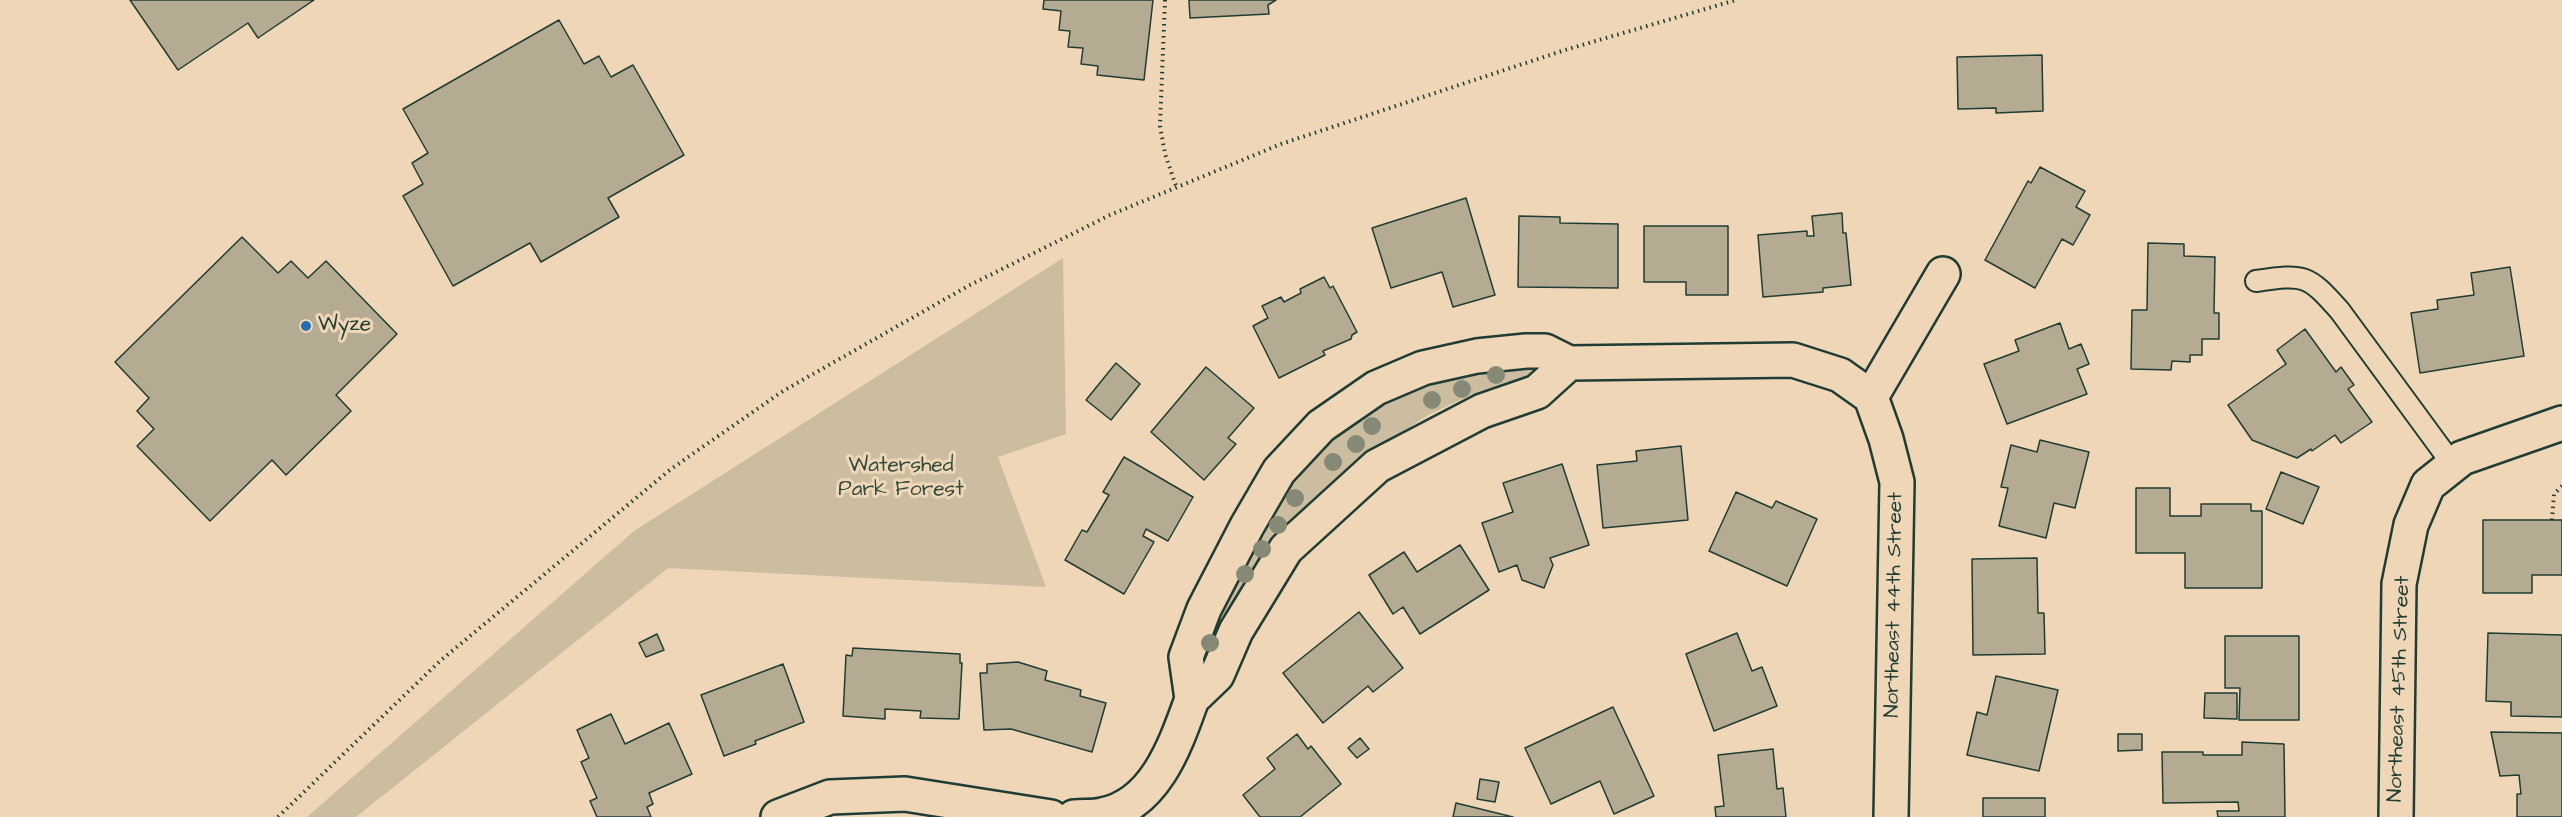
<!DOCTYPE html>
<style>
body{margin:0}
canvas{display:block;background:#eed6b6}
</style>
<canvas width="2562" height="817"></canvas>
<script>
const g = document.querySelector('canvas').getContext('2d');
g.lineJoin = 'round';
function fill(path, color) { g.fillStyle = color; g.fill(path, 'evenodd'); }
function stroke(path, color, width, dash) { g.strokeStyle = color; g.lineWidth = width; g.lineCap = dash ? 'butt' : 'round'; g.setLineDash(dash || []); g.stroke(path); }
function write(font, color, halo, rows, align = 'center') {
  g.font = font + ' "Architects Daughter",sans-serif'; g.lineWidth = 6; g.setLineDash([]); g.textBaseline = 'middle'; g.strokeStyle = halo; g.fillStyle = color; for (const [text, x, y, turn = 0] of rows) {
    g.save(); g.translate(x, y); g.rotate((+turn || 0) * Math.PI / 180); g.textAlign = isNaN(turn) ? turn : align; if (halo) g.strokeText(text, 0, 0); g.fillText(text, 0, 0); g.restore();
  }
}
fill(new Path2D(`
 M1063,258L1066,434L998,457L1046,587L668,568L356,817H307L634,531Z
 M1533,366L1535,370L1532,374L1475,393L1428,415L1350,466L1315,502L1208,655L1204,656L1223,595L1283,490L1311,456L1356,417L1396,395L1436,381L1483,369Z`), '#ccbda1');
const building = new Path2D(`
 M130,0H314L258,38L248,23L178,70Z
 M1044,0H1153L1144,80L1097,75L1098,66L1081,64L1083,48L1068,47L1070,31L1059,30L1061,11L1043,9Z
 M1189,0H1276L1268,5L1269,14L1190,18Z
 M559,20L584,64L599,56L611,77L633,65L684,155L608,198L619,217L541,262L530,243L453,286L403,196L423,184L412,163L428,153L403,109Z
 M2042,55L2043,111L1996,113V108L1958,109L1957,57Z
 M2040,167L2085,191L2076,207L2090,215L2073,245L2062,239L2035,288L1985,260L2028,181L2031,183Z
 M1466,198L1495,295L1453,307L1442,272L1391,288L1372,228Z
 M1842,213L1843,233H1846L1851,285L1823,288V292L1763,297L1758,235L1807,231V236H1814L1812,216Z
 M1519,216L1560,217V223L1618,224V288L1518,287Z
 M1644,226H1728V295H1686V282H1644Z
 M242,237L278,273L291,261L308,278L326,261L397,334L336,395L351,411L286,475L272,460L210,521L137,446L154,429L137,411L149,398L115,362Z
 M2148,243L2184,244V256L2215,257L2214,313H2219V339H2202V355H2190V362L2172,361L2171,370L2131,369L2132,310H2147Z
 M2510,267L2524,356L2420,373L2411,313L2438,309L2437,300L2474,295L2471,273Z
 M1324,277L1330,288L1333,286L1357,332L1352,335L1351,339L1323,351L1325,355L1279,378L1253,326L1268,318L1262,306L1281,297L1284,302L1301,293L1300,289Z
 M2060,323L2069,349L2081,344L2089,364L2077,369L2087,394L2007,424L1984,364L2019,351L2015,340Z
 M2305,329L2336,372L2341,367L2354,385L2348,389L2372,422L2341,443L2335,435L2312,451L2311,449L2297,458L2252,440L2228,405L2286,364L2277,350Z
 M1116,363L1140,384L1111,420L1086,400Z
 M1206,367L1254,408L1228,438L1236,444L1204,480L1151,432Z
 M2040,440L2089,452L2075,508L2054,503L2046,538L1999,526L2008,488L2001,487L2011,445L2037,452Z
 M1681,446L1688,520L1603,528L1597,465L1637,461L1636,451Z
 M1124,457L1193,497L1168,541L1146,529L1143,536L1154,542L1124,594L1065,560L1082,530L1087,532L1109,495L1103,492Z
 M1562,464L1589,545L1550,558L1553,565L1544,588L1522,580L1517,565L1499,572L1482,523L1513,512L1503,483Z
 M2281,472L2319,487L2303,524L2266,509Z
 M2136,488H2170V516H2201V504H2251V511H2262V588H2185V553H2136Z
 M1736,492L1772,508L1776,501L1817,519L1787,586L1709,551Z
 M2483,520H2562V575H2532V593H2483Z
 M1460,545L1489,590L1420,634L1403,607L1393,614L1369,575L1404,552L1417,572Z
 M2037,558L2038,613H2044L2045,654L1973,655L1972,559Z
 M1359,612L1403,668L1373,692L1368,686L1323,723L1283,673Z
 M1737,633L1752,671L1762,667L1777,706L1714,731L1686,654Z
 M2488,633L2562,635V717L2511,716V702L2486,701Z
 M657,634L664,650L646,657L639,643Z
 M2225,636H2299V720H2239L2240,688H2225Z
 M853,648L960,654V663H962L959,719L920,718L921,711L885,709V719L843,716L846,655L852,656Z
 M1018,662L1047,671L1045,680L1081,690L1080,696L1106,703L1092,752L1011,729L984,730L980,673H987V664Z
 M783,664L804,722L755,741L756,744L724,756L701,695Z
 M1996,676L2058,690L2039,771L1967,755L1977,712L1987,715Z
 M2205,693H2237V719L2204,718Z
 M1613,707L1654,796L1614,814L1600,781L1551,804L1525,748Z
 M611,714L625,744L669,723L692,774L649,793L653,804L647,807L651,817H597L590,801L597,798L581,762L589,758L577,730Z
 M2491,732L2562,733V817H2517V794H2521L2519,775L2500,776Z
 M1297,734L1308,749L1311,746L1341,784L1300,817H1260L1243,795L1275,769L1267,758Z
 M2118,734H2142V750L2118,751Z
 M1360,738L1369,749L1357,758L1348,748Z
 M2242,742L2284,744L2285,817H2218L2217,811H2239L2238,802L2163,803L2162,752H2203V755H2242Z
 M1773,749L1777,789L1783,788L1786,817H1716L1715,807L1724,806L1718,755Z
 M1480,779L1499,782L1495,802L1477,799Z
 M1983,798H2045V817H1983Z
 M1456,803L1513,817H1453Z`);
fill(building, '#b4ab92');
stroke(building, '#1f3d34', 1.5);
const lane = new Path2D(`
 M2256,281C2305,274 2307,274 2340,311L2453,465`);
const street = new Path2D(`
 M1569,363L1545,351H1526L1477,356L1423,368L1376,388L1321,426L1279,471L1247,526L1204,609L1186,657L1192,699L1217,675L1236,631L1286,549L1377,466L1482,411L1537,392L1569,363L1793,360L1840,375L1871,397
 M1871,397L1886,439L1897,482L1891,817
 M1871,397L1943,274
 M778,817L830,797L905,794L1051,817
 M1074,817C1083,816 1093,817 1102,815C1156,805 1176,743 1192,699
 M2396,817L2399,584L2411,525L2428,485L2462,458L2562,423`);
stroke(lane, '#1f3d34', 24);
stroke(street, '#1f3d34', 38);
stroke(new Path2D(`
 M1165,0L1160,126L1165,154L1176,186
 M2552,520L2554,494L2562,486
 M278,817L440,661L671,469L783,391L896,327L968,286L1110,215L1281,144L1565,50L1736,0`), '#1f3d34', 4, [1.5, 4.5]);
stroke(lane, '#eed6b6', 20);
stroke(street, '#eed6b6', 33);
g.fillStyle = '#868975';
for (const [x, y] of [
 [1496,375],
 [1462,389],
 [1432,400],
 [1372,426],
 [1356,444],
 [1333,462],
 [1295,498],
 [1278,525],
 [1262,549],
 [1245,574],
 [1210,643]
]) { g.beginPath(); g.arc(x, y, 9, 0, 2 * Math.PI); g.fill(); }
for (const [x, y, r, color] of [
 [306,326,6,"#1f6fb2"]
]) { const dot = new Path2D(); dot.arc(x, y, r, 0, 2 * Math.PI); g.fillStyle = color; g.fill(dot); stroke(dot, '#eed6b6', 2); }
write('21px', '#1f3d34', '#eed6b6', [
 ["Wyze",318,326]
], 'left');
write('21px', '#304a3f', '#eed6b6', [
 ["Watershed",901,467],
 ["Park Forest",901,491]
]);
write('21px', '#1f3d34', '#eed6b6', [
 ["Northeast 44th Street",1895,605,-89],
 ["Northeast 45th Street",2400,689,-88]
]);
</script>
